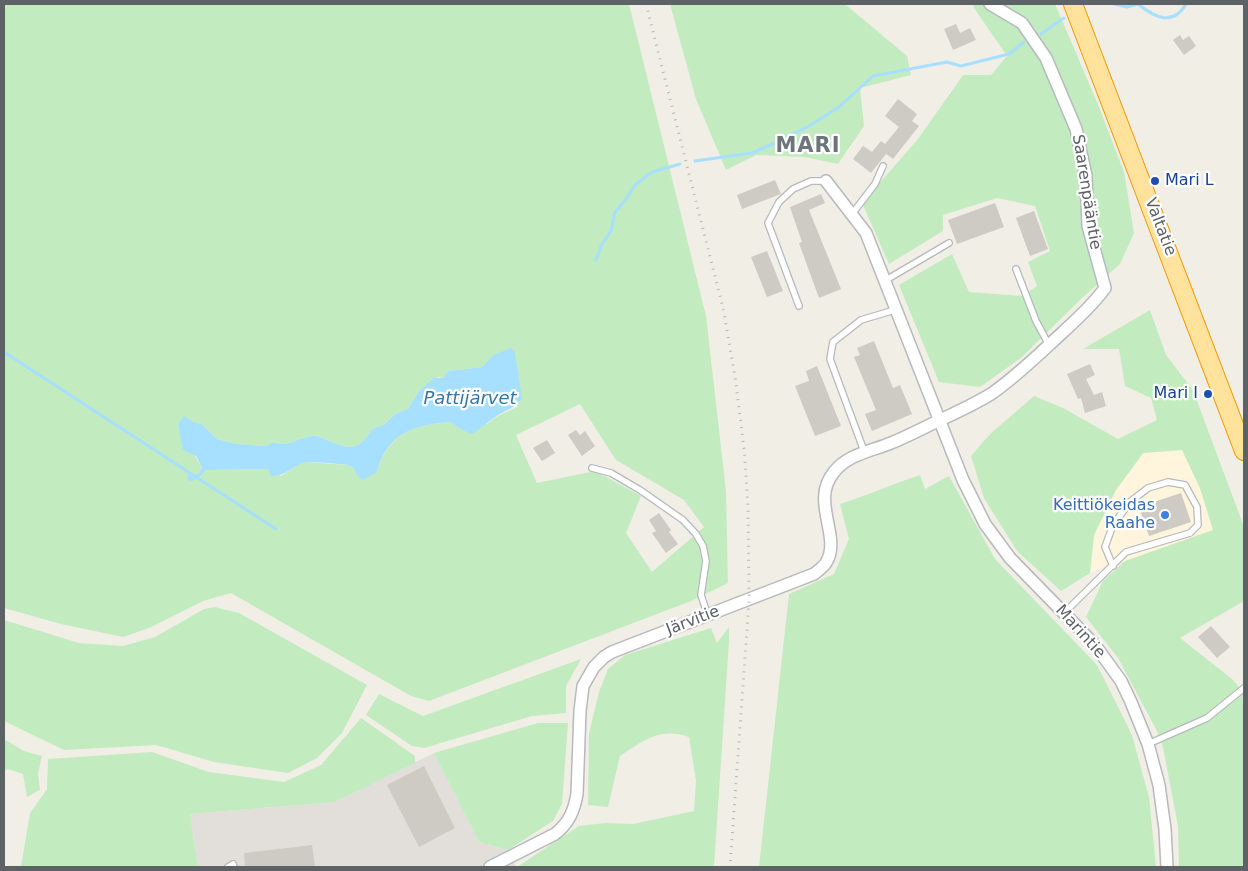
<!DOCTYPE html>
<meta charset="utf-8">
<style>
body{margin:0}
#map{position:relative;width:1248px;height:871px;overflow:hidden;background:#f1eee6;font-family:"DejaVu Sans",sans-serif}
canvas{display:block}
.frame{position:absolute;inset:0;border:5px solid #5d6267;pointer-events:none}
</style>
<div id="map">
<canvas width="1248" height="871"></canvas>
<div class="frame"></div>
</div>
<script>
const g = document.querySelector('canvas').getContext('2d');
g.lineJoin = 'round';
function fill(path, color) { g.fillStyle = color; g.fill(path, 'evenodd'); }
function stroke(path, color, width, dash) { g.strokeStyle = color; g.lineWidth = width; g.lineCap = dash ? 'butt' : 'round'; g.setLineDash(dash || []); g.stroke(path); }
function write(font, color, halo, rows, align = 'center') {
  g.font = font + ' "DejaVu Sans",sans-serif'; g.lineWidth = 4.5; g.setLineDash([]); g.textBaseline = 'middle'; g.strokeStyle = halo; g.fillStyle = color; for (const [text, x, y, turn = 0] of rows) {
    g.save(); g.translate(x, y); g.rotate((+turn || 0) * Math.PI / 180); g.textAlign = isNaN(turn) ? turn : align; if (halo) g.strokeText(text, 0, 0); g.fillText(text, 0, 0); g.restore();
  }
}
fill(new Path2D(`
 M1182,450L1200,488L1213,531L1090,573L1094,535L1116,490L1144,453Z`), '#fff4dc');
fill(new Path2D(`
 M434,753L479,842L508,850L516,867H198L190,814L335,802Z`), '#e2dfda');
fill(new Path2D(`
 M4,4H629L706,316L726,491L728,583L691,601L429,701L411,696L231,593L203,601L149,628L123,637L61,624L4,608ZM515,353L517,407L496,417L487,424L462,430L450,422C413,425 388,434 377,472L356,474L354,468L348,465L306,462L298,465L281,476L268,469L206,470L201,477L188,479V473L191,476L198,474L202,468L180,432L178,424L193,422L202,424L217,439L236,444L266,446L272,442C293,447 295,438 313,436C317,435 321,437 324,439C347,448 358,454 372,429L385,424L395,414L408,409L419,391L438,377L443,378L448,371L482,367L493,355ZM580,404L616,460L684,500L704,527L652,572L626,533L641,496L595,471L537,483L516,435Z
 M670,4H845L907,56L911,75L860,88L864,126L838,164L805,157L756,155L726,170L696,99Z
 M973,4H1055L1097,102L1124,172L1134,233L1120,264L1082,298L1022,357L980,387L939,382L899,285L952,254L969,292L1022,296L1037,286L1028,262L1050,251L1035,206L997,198L943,215V231L889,264L862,203L918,139L963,75H991L1007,56L974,8Z
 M1150,310L1166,355L1193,390L1244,527V601L1180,638L1232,679L1244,693V867H1179L1178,826L1163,747L1157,731L1118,658L1086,617L1103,581L1125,561L1213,530L1200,488L1182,450L1143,453L1116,490L1094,535L1090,573L1061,591L1017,551L984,498L971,456L989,435L1034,396L1063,408L1118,439L1157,420L1151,398L1125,386L1119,349H1083Z
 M920,475L925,489L949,476L995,559L1097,665L1132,735L1149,797L1156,867H759L789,594L834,574L849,539L840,504C868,495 893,484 920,475Z
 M215,607L239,613L367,685L342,733L317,758L288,773L214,762L156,745L64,750L4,721V620L79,643L123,646L155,637L204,609Z
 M729,627V641L714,867H517L579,826L605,823L633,824L694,811L696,781L689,737C660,727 644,740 620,756L608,807L588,805L589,734L599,692L608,669L625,655L711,628L717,643Z
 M581,659L566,686V713L532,716L424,748L412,746L366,715L379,694L423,716Z
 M361,718L415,756V763L335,802L190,814L198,867H21L30,813L47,789L48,759L152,752L209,772L284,782L321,765Z
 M538,723H568L562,804L553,821L508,850L479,842L434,753Z
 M4,739L24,751L42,756L38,774L40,790L27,797L23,774L8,769L4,771Z`), '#c3ebc0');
fill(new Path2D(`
 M511,348L515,353L522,399C514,409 505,410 495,417C487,423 480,429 472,434L462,430L450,422C413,425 387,434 377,472L363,480L356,474L354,468L348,465C339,464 309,461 304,463C290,467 287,476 271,476L268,469L206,470C202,476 199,479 191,481L188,480V473L191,476L198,474L202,468L196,456L183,450L178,424L184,416L193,422L202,424L217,439L236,444L266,446L272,442C293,447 295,438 313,436C317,435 320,437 324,439C347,448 358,454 372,429L385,424L395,414L408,409L419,391L434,378H443L448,371L482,367L493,355Z`), '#a7dfff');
stroke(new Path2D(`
 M1114,4L1127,7L1138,4
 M1138,4C1154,17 1173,27 1186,4
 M1041,34L1064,18
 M695,161L752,153L775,143L809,126L839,107L873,76L947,62L961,66L1009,54L1024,42
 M596,260L602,244L611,231L615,212L626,199L635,185L652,172L680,164
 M4,352L276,529`), '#a7dfff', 3);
fill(new Path2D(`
 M956,24L960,33L970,28L976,40L953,50L944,29Z
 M1180,35L1183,40L1189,36L1196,46L1184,55L1173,40Z
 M898,99L917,114L912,121L919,126L893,159L886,154L871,173L853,159L863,146L872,152L881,141L885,144L899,127L885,116Z
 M775,180L781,194L742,209L737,195Z
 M821,194L825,203L809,210L841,289L819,298L799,243L802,242L790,207Z
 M995,203L1004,227L957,244L948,220Z
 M1034,211L1048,249L1030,256L1016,218Z
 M767,251L783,291L767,297L751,257Z
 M874,341L893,388L900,385L912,414L872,431L865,414L876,410L854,357L860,355L857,348Z
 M1090,364L1095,375L1086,379L1094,395L1102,392L1106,406L1085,413L1081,398L1078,399L1067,374Z
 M817,366L841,426L815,436L795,386L809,381L806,371Z
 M576,430L580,435L585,431L595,446L582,456L568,435Z
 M547,440L555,453L542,461L533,448Z
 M1181,493L1191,522L1149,536L1139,507Z
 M659,513L671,530L669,532L678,544L666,553L652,533L656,531L649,520Z
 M1211,626L1230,647L1217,658L1198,637Z
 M424,766L455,828L419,847L387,785Z
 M312,845L315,867H245L244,853Z`), '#cecac4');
const service = new Path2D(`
 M852,214L875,184L883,166
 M1016,269L1036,321L1049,345
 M886,280L949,243
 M799,306L768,223L779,202L793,189L811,181H826
 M864,451L830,359L833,342L861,320L898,309
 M592,468L611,473L640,490L683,520L696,534L703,546L706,561L701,595L708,616
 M1064,613L1126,552L1190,533L1198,525L1197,507L1185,485L1168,482L1148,488L1130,502L1113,525L1105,547L1113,566
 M1148,744L1207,718L1244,688
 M228,867L233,864L234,867`);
const minor = new Path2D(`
 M826,181L866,233L963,480L985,524L1010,558L1095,645L1121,681L1131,702L1148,744L1159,785L1165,829L1167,867
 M490,867L555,834C569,823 574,811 577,794L580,711L583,686L594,667L604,657L612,652L814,574C819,570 825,566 827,561C841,535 810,501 834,472C848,454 872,451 891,443C906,437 921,429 936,422C955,413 973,405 991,394C1016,377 1039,354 1062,333C1077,319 1093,305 1105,288L1088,226L1086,176L1076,129L1046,58L1022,23L990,4`);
const trunk = new Path2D(`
 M1073,4L1244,451`);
stroke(service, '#b6b9bd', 8);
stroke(minor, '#b6b9bd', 14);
stroke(trunk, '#f69700', 20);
stroke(service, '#fff', 5.5);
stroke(minor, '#fff', 11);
stroke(trunk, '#ffe39d', 18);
stroke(new Path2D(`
 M646,4L723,308L735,376L744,448L748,506L749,601L730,867`), '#b5b6b7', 3, [1, 6]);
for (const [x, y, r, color] of [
 [1155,181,5,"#1a4fb4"],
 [1208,394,5,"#1a4fb4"],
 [1165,515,5,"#3f7fe0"]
]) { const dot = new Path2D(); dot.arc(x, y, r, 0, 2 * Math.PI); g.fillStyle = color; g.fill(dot); stroke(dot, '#fff', 2); }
write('16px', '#164399', '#fff', [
 ["Mari L",1165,181],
 ["Mari I",1198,394,"right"]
], 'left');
write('16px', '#5d6267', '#fff', [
 ["Saarenpääntie",1086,192,81],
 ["Valtatie",1160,227,69],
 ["Järvitie",693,621,-21],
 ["Marintie",1080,632,48]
]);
write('16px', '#366cbe', '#fff', [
 ["Keittiökeidas",1155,506],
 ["Raahe",1155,524]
], 'right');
write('italic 18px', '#3476aa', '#fff', [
 ["Pattijärvet",470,399]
]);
g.letterSpacing = '1px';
write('bold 21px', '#6e757a', '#fff', [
 ["MARI",808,147]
]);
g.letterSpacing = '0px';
</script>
